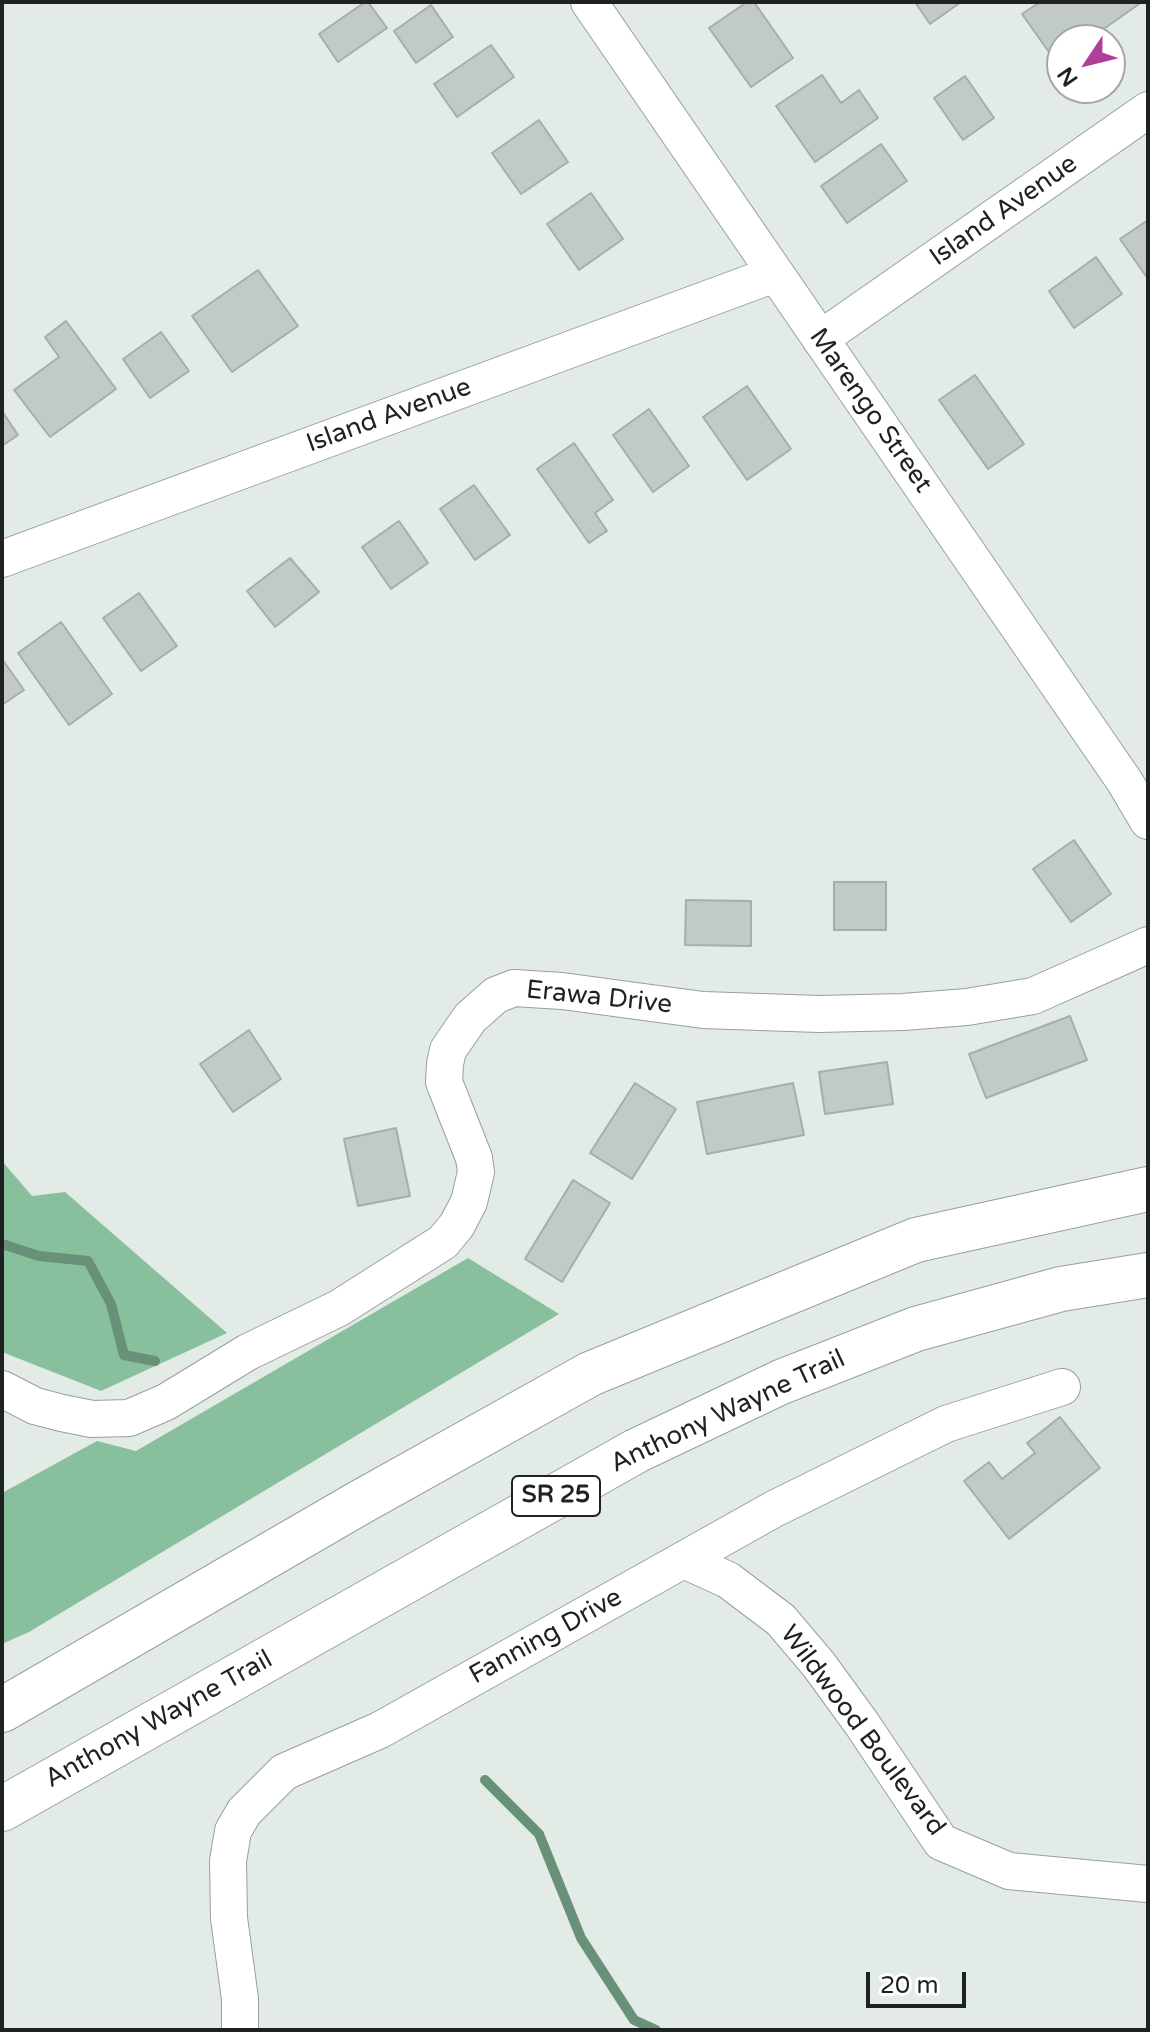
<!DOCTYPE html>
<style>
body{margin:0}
#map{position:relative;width:1150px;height:2032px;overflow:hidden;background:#e2ebe5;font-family:"Varela Round",sans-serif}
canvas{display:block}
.frame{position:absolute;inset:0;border:4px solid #1e2220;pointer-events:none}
.north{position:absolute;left:1046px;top:24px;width:80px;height:80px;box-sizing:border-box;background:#fff;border:2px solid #a5a7a6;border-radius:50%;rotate:235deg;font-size:22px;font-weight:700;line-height:32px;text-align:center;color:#1e2220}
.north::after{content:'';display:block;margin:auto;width:28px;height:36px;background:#b13e97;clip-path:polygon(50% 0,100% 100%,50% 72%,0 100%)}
.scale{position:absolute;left:866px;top:1972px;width:100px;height:36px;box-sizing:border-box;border:4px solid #1e2220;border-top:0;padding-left:10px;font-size:24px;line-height:28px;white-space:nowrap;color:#1e2220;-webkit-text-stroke:6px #fff;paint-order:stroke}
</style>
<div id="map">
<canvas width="1150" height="2032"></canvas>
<div class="frame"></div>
<div class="north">N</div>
<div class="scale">20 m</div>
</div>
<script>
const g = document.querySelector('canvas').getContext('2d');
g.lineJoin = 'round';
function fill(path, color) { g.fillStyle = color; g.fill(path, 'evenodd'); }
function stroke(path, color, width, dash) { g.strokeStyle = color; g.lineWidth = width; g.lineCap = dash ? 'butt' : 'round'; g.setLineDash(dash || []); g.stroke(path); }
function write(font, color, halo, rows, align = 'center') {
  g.font = font + ' "Varela Round",sans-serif'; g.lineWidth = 6; g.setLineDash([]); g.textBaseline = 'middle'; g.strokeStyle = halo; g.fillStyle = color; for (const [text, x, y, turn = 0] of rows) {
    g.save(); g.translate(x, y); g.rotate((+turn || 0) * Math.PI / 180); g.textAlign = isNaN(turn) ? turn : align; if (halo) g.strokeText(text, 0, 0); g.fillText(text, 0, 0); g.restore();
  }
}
fill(new Path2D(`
 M2,1161L32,1196L65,1192L227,1333L101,1391L2,1352Z
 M468,1258L559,1314L29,1632L2,1644V1493L97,1441L136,1451Z`), '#88c09e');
stroke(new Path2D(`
 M2,1244L39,1256L88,1261L111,1304L124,1355L155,1361
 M485,1780L539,1834L581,1938L634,2020L656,2030`), '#699179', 10);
const building = new Path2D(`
 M365,2H368L387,28L338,62L319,34Z
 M747,2H754L793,58L751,87L709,28Z
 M915,2H961L930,24Z
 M1040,2H1142L1088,40H1062V58L1056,62L1022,14Z
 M431,5L453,37L416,63L394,31Z
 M491,45L514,77L457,117L434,84Z
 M822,75L841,103L859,90L878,118L815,162L776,106Z
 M965,76L994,118L963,140L934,98Z
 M539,120L568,162L521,194L492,153Z
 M881,144L907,181L847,223L821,186Z
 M591,193L623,239L579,270L547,224Z
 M1148,220V279L1120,239Z
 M1096,257L1122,294L1074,328L1049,291Z
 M258,270L298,326L232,372L192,316Z
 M66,321L116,389L50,437L14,390L59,357L45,337Z
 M161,332L189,371L150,398L123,359Z
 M975,375L1024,444L988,469L939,400Z
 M747,386L791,449L747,480L703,417Z
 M649,409L689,466L653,492L613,435Z
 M2,411L18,435L2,446Z
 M574,443L613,500L595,513L607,531L589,543L537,469Z
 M474,485L510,535L475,560L440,509Z
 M399,521L428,563L391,589L362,547Z
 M290,558L319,592L275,627L247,591Z
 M139,593L177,646L141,671L103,618Z
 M61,622L112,694L69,725L18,653Z
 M2,659L24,690L2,705Z
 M1074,840L1111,894L1071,922L1033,869Z
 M834,882H886V930H834Z
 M686,900L751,901V946L685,945Z
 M1070,1016L1087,1060L986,1098L969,1054Z
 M249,1030L281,1079L233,1112L200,1064Z
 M887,1062L893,1104L825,1114L819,1072Z
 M635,1083L676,1109L632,1179L590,1153Z
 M793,1083L804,1135L707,1154L697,1102Z
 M396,1128L410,1196L358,1206L344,1139Z
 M573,1180L610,1203L562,1282L525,1259Z
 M1060,1417L1100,1468L1009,1539L964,1481L989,1462L1002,1479L1035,1453L1027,1443Z`);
fill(building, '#c1cac4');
stroke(building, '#a6aea9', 2);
const minor = new Path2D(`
 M589,2L1125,782L1148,821
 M820,339L1148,110
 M2,559L775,274
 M2,1389L35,1406L62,1413L92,1419L129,1418L166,1402L248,1352L339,1308L443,1242L457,1225L469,1202L476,1172L474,1158L444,1082L445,1064L448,1050L470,1018L496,995L514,988L562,991L703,1010L819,1014L903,1012L967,1007L1033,996L1148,945
 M684,1560L728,1580L781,1620L819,1665L862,1724L941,1842L1009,1871L1148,1884
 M240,2030V1999L229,1918L228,1861L233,1831L244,1812L284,1772L380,1730L774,1509L946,1424L1062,1387`);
const highway = new Path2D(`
 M2,1710L359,1503L590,1374L916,1240L1148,1189
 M2,1809L636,1451L781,1382L916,1329L1061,1289L1148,1275`);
stroke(minor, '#98a09b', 38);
stroke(highway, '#98a09b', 46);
stroke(minor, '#fff', 36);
stroke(highway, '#fff', 44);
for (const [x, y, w] of [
 [556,1496,88]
]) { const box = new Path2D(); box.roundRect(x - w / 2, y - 20, w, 40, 6); g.fillStyle = '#fff'; g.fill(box); stroke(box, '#1e2220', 2); }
write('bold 24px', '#1e2220', null, [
 ["SR 25",556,1496]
]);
write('26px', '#1e2220', '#fff', [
 ["Island Avenue",1004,211,-35],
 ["Marengo Street",870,411,55],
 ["Island Avenue",389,416,-20],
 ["Erawa Drive",599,998,6],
 ["Anthony Wayne Trail",728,1412,-25],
 ["Fanning Drive",546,1637,-29],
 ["Anthony Wayne Trail",159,1720,-29],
 ["Wildwood Boulevard",862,1731,53]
]);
</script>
